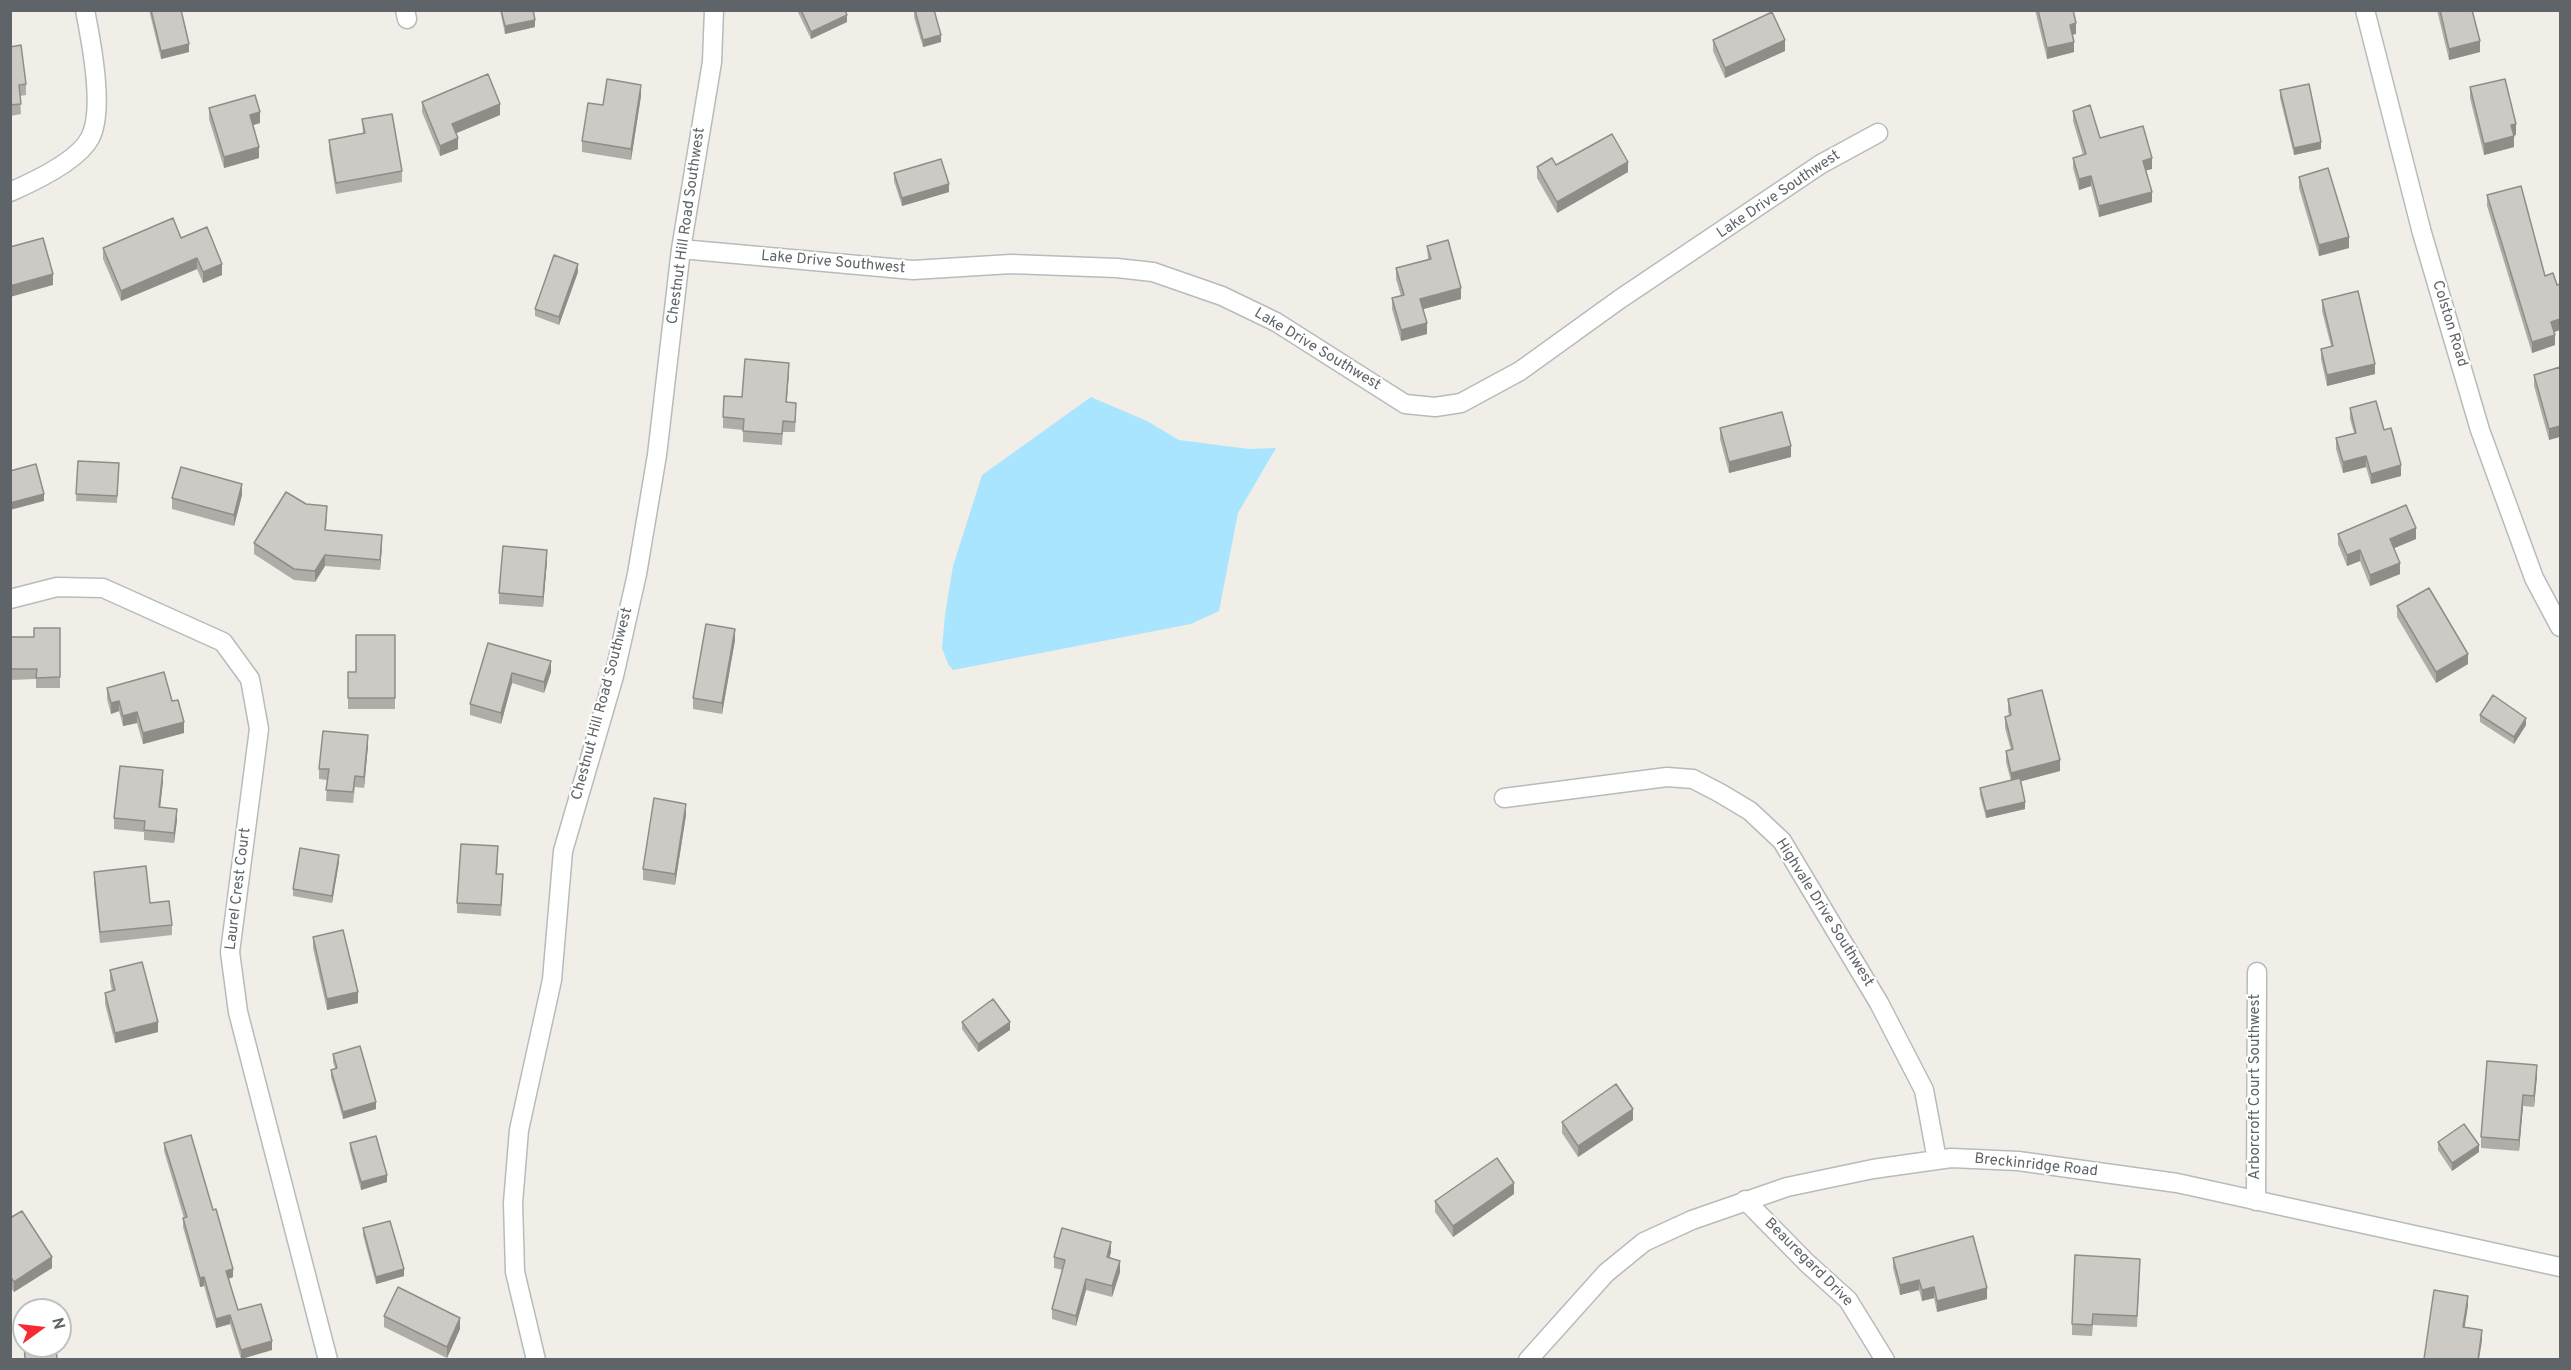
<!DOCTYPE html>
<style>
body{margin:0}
#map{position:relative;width:2571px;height:1370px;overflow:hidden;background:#f1eee7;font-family:Overpass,sans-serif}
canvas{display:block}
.frame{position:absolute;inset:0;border:12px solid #5e6468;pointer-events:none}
.north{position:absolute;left:12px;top:1298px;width:60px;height:60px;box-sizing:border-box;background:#fff;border:2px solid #bfc1c3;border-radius:50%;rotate:75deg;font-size:16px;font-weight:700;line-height:24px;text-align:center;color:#5e6468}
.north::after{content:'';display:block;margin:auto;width:21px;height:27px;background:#f52a34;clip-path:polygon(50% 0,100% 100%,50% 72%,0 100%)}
</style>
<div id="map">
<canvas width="2571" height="1370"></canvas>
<div class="frame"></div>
<div class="north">N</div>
</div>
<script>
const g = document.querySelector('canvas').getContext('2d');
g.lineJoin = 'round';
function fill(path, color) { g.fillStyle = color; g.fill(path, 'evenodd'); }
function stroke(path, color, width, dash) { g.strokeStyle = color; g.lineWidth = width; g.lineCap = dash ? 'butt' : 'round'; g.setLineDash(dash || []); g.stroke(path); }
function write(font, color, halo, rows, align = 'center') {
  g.font = font + ' Overpass,sans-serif'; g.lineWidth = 4.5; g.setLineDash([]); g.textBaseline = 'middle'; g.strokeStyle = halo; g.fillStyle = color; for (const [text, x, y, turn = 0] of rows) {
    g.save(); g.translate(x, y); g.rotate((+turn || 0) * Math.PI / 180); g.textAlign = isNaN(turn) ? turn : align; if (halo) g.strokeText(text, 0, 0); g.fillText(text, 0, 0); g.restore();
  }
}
fill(new Path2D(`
 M1091,397L1147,421L1179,440L1249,449L1276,448L1238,513L1219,611L1191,624L953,670L948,664L942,648L945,615L953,566L982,475Z`), '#aae5ff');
const street = new Path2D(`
 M405,10L407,19
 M2365,10L2422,233L2480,430L2534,578L2560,627
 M10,192C33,182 78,161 90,138C105,110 91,41 85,10
 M681,249L913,270L1011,264L1117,268L1153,272L1222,296L1276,322L1405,404L1435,407L1461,403L1520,371L1620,299L1821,164L1878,133
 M10,599L57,587L103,588L223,642L250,679L259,729L230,952L238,1012L328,1360
 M1504,798L1667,777L1693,779L1720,793L1750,811L1782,841L1879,1003L1924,1090L1937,1160
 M1745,1200L1807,1263L1848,1300L1885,1360
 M2256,1201L2257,972
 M536,1360L515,1272L513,1203L519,1130L552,980L563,851L614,676L637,574L657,455L681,249L712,62L714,10
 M1528,1360L1606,1273L1644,1242L1692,1220L1787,1187L1873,1169L1951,1158L2018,1161L2177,1183L2560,1267`);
stroke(street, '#b7bbbe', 21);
stroke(street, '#fff', 18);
fill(new Path2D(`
 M149,10H181L189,52L161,59Z
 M500,10H533L535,27L505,34Z
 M797,10H845L847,22L811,39Z
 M914,10L941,42L923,47L914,17Z
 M2035,10H2073L2076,34L2072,35L2074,52L2047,59Z
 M2437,10H2472L2480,52L2449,60Z
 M1713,40L1785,51L1725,78L1713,51Z
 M10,47L26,84V95L20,96L21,114L10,116Z
 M2470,87L2516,135L2513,136L2514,147L2484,155L2470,98Z
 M2280,90L2321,149L2294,155L2280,98Z
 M641,96L631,160L582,152V141L603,105Z
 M422,102L500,115L456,133L458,149L440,156L422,112Z
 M209,108L260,123L253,125L259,158L224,168L209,119Z
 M2073,111L2100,138L2152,169L2146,170L2152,202L2099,217L2091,186L2079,190L2073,168V158L2083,155L2073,121Z
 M362,119L402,171V182L336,194L329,150V140L363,134Z
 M1556,165L1628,172L1557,213L1537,178V167Z
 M894,173L949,192L902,206L894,181Z
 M2299,177L2349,248L2319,256L2299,188Z
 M2487,195L2545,276L2557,285L2560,284V330L2554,332L2555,345L2532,353L2487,206Z
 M181,238L222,275L203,283L197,269L121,301L103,259V248Z
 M1427,246L1461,299L1423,309L1427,334L1401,341L1392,309V298L1401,296L1396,279V268L1428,259Z
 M578,272L559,325L535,316V309Z
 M2322,300L2375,374L2327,386L2321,359V349L2331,346L2322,311Z
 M2560,367L2549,440L2534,386V375Z
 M789,373L786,402L796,414L795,432H783L782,445L743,442V430L723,428V417L742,397Z
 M2350,408L2384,430L2401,476L2371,484L2366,467L2343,473L2336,449V438L2354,433L2350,419Z
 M1720,428L1791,457L1729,473L1720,439Z
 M78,461L119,463L117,503L76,501Z
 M242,495L234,526L172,509V498Z
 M327,517L326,530L382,546L380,570L325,566L315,582L294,580L254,554V543Z
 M2338,534L2416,539L2394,548L2400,574L2370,586L2360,561L2347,566L2338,544Z
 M547,561L543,607L499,604V593Z
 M2397,606L2468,664L2436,683L2397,617Z
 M60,628V688H36V679L10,680V637H34Z
 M395,635V709H348V672H356Z
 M735,640L722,714L693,709V698Z
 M488,643L551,672L544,693L512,683L501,724L470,715V704Z
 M107,688L172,701L184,733L143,744L137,723L123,726L119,711L111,714L107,699Z
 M2008,699L2060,771L2021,781L2025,809L1986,818L1980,795V788L2011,781L2006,762V751L2011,750L2005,728V717L2009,716L2008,710Z
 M2480,715L2526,725L2514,744L2480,722Z
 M368,746L364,788L355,787L353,803L326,801L327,780L319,779V769Z
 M163,781L160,807L177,820L174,843L144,840V832L114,829V818Z
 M686,815L675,885L643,880V869Z
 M498,857L497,874L503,885L501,916L457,913V903Z
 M339,862L332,903L293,896V889Z
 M94,872L150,903L172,925V935L100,943L94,883Z
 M313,937L358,1003L327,1010L313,948Z
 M110,970L158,1032L115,1043L105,1004V993L112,991L110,981Z
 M962,1022L1010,1030L978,1052L962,1029Z
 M333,1054L376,1109L343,1119L331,1077V1070L335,1068L333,1062Z
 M2537,1076L2534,1107L2523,1106L2519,1151L2481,1148V1137Z
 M1633,1120L1578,1157L1562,1133V1122Z
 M2438,1142L2479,1152L2452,1171L2438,1150Z
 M164,1143L233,1277L228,1279L238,1310L272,1350L241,1359L230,1324L216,1328L204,1286L200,1287L183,1227V1218H184L164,1151Z
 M350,1143L387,1182L361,1190L350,1150Z
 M1514,1194L1453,1237L1435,1212V1201Z
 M10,1218L52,1268L14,1292L10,1287Z
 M363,1228L404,1276L376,1284L363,1235Z
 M1111,1252L1109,1258L1120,1272L1112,1297L1086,1290L1076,1326L1052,1319V1309L1063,1270L1054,1268V1257Z
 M1893,1258L1987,1299L1937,1312L1934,1298L1922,1301L1919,1290L1900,1295L1893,1268Z
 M2140,1269L2137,1327L2093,1325L2092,1336L2072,1335V1324Z
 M384,1316L460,1329L447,1358L384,1327Z`), '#b0ada9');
fill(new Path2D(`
 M847,15V22L811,39V32Z
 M535,20V27L505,34V26Z
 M2076,23V34L2070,35V25Z
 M941,35V42L923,47V40Z
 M1785,40V51L1725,78V68Z
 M2480,41V52L2449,60V49Z
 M2074,42V52L2047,59V48Z
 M189,44V52L161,59V51Z
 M641,85V96L631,160V149Z
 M500,104V115L452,135V124Z
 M260,112V123L250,126V115Z
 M2516,124V135L2511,136V125Z
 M2514,136V147L2484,155V144Z
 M458,138V149L440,156V146Z
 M2321,142V149L2294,155V148Z
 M259,147V158L224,168V157Z
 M2152,158V169L2143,171V161Z
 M1628,162V172L1557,213V202Z
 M2091,176V186L2079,190V179Z
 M949,184V192L902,206V198Z
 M2152,192V202L2099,217V206Z
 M2349,237V248L2319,256V245Z
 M197,258V269L121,301V291Z
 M222,264V275L203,283V272Z
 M578,264V272L559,325V317Z
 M53,274V285L10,297V286Z
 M1461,288V299L1420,310V299Z
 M2560,319V330L2551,333V322Z
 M1427,323V334L1401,341V330Z
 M2555,335V345L2532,353V342Z
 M789,363V373L786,413V402Z
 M2375,364V374L2327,386V375Z
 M2560,426V437L2549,440V429Z
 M1791,446V457L1729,473V462Z
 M2366,456V467L2343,473V462Z
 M2401,465V476L2371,484V474Z
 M242,484V495L234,526V515Z
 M44,494V501L10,510V503Z
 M2416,528V539L2390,550V539Z
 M382,535V546L380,570V560Z
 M547,550V561L543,607V597Z
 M2360,550V561L2347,566V555Z
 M325,555V566L315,582V571Z
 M2400,563V574L2370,586V575Z
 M735,629V640L722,714V703Z
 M2468,654V664L2436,683V672Z
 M551,661V672L544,693V682Z
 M512,673V683L501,724V713Z
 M119,701V711L111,714V703Z
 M137,712V723L123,726V716Z
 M2526,718V725L2514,744V737Z
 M184,722V733L143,744V733Z
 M368,735V746L364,788V777Z
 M2060,760V771L2011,784V773Z
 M163,770V781L159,818V807Z
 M2025,802V809L1986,818V811Z
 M686,804V815L675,885V874Z
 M177,809V820L174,843V833Z
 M339,855V862L332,903V896Z
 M358,992V1003L327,1010V999Z
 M158,1022V1032L115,1043V1033Z
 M1010,1022V1030L978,1052V1044Z
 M2537,1065V1076L2534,1107V1096Z
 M2523,1095V1106L2519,1151V1140Z
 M376,1102V1109L343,1119V1112Z
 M1633,1109V1120L1578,1157V1146Z
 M2479,1145V1152L2452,1171V1163Z
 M387,1175V1182L361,1190V1182Z
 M1514,1183V1194L1453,1237V1226Z
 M1111,1242V1252L1107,1268V1257Z
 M52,1257V1268L14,1292V1282Z
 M1120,1261V1272L1112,1297V1286Z
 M233,1269V1277L226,1280V1271Z
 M404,1269V1276L376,1284V1277Z
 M204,1277V1286L200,1287V1278Z
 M1086,1279V1290L1076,1326V1316Z
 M1919,1280V1290L1900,1295V1285Z
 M1934,1287V1298L1922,1301V1290Z
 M1987,1288V1299L1937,1312V1301Z
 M2468,1296V1306L2463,1338V1327Z
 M230,1315V1324L216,1328V1319Z
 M460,1318V1329L447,1358V1347Z
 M2482,1330V1341L2479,1359H2478Z
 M272,1341V1350L241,1359V1350Z`), '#908d89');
const building = new Path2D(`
 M151,10H181L189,44L161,51Z
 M501,10H533L535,20L505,26Z
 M801,10H845L847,15L811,32Z
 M915,10H934L941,35L923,40Z
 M2038,10H2073L2076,23L2070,25L2074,42L2047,48Z
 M2440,10H2472L2480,41L2449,49Z
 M1772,12L1785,40L1725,68L1713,40Z
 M21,45L26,84L19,85L21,104L10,105V47Z
 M488,74L500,104L452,124L458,138L440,146L422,102Z
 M607,79L641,85L631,149L582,141L588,103L603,105Z
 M2505,79L2516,124L2511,125L2514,136L2484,144L2470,87Z
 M2309,84L2321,142L2294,148L2280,90Z
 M255,95L260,112L250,115L259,147L224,157L209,108Z
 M2090,105L2100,138L2143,126L2152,158L2143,161L2152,192L2099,206L2091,176L2079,179L2073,158L2086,154L2073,111Z
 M392,114L402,171L336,183L329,140L365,133L362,119Z
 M1612,134L1628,162L1557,202L1537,167L1552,158L1556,165Z
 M941,159L949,184L902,198L894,173Z
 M2328,168L2349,237L2319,245L2299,177Z
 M2521,186L2545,276L2553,273L2557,285L2560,284V319L2551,322L2555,335L2532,342L2487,195Z
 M173,218L181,238L207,227L222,264L203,272L197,258L121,291L103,248Z
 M43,238L53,274L10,286V247Z
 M1448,240L1461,288L1420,299L1427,323L1401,330L1392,298L1404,295L1396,268L1431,259L1427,246Z
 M554,255L578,264L559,317L535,309Z
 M2358,291L2375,364L2327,375L2321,349L2333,346L2322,300Z
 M745,359L789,363L786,402L796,403L795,422L783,421L782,434L743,431L744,419L723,417L724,396L742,397Z
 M2560,367V426L2549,429L2534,375Z
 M2376,401L2384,430L2391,428L2401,465L2371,474L2366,456L2343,462L2336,438L2356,433L2350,408Z
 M1782,412L1791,446L1729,462L1720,428Z
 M78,461L119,463L117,496L76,494Z
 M36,464L44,494L10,503V471Z
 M181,467L242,484L234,515L172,498Z
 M286,492L306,504L327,506L325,530L382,535L380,560L325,555L315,571L294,569L254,543Z
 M2406,505L2416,528L2390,539L2400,563L2370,575L2360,550L2347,555L2338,534Z
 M503,546L547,550L543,597L499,593Z
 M2429,588L2468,654L2436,672L2397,606Z
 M706,624L735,629L722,703L693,698Z
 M34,628H60V677L36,678L37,669H10V637H34Z
 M356,635H395V698H348V672H356Z
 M488,643L551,661L544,682L512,673L501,713L470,704Z
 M164,672L172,701L178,700L184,722L143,733L137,712L123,716L119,701L111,703L107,688Z
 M2042,690L2060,760L2011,773L2006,751L2013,749L2005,717L2011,715L2008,699Z
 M2493,695L2526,718L2514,737L2480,715Z
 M323,731L368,735L364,777L355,776L353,792L326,790L329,769H319Z
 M120,766L163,770L159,807L177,809L174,833L144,830L145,821L114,818Z
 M2020,778L2025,802L1986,811L1980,788Z
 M654,798L686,804L675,874L643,869Z
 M461,844L498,846L496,874H503L501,905L457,903Z
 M300,848L339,855L332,896L293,889Z
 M146,866L150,903L169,901L172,925L100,932L94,872Z
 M343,930L358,992L327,999L313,937Z
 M142,962L158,1022L115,1033L105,993L115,990L110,970Z
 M993,999L1010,1022L978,1044L962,1022Z
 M360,1046L376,1102L343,1112L331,1070L337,1068L333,1054Z
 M2487,1061L2537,1065L2534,1096L2523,1095L2519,1140L2481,1137Z
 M1616,1084L1633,1109L1578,1146L1562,1122Z
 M2464,1124L2479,1145L2452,1163L2438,1142Z
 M191,1135L213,1210L216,1209L233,1269L226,1271L238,1310L261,1304L272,1341L241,1350L230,1315L216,1319L204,1277L200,1278L183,1218L187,1217L164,1143Z
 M376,1136L387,1175L361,1182L350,1143Z
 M1497,1158L1514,1183L1453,1226L1435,1201Z
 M22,1211L52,1257L14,1282L10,1276V1218Z
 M390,1221L404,1269L376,1277L363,1228Z
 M1062,1228L1111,1242L1107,1257L1120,1261L1112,1286L1086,1279L1076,1316L1052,1309L1065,1260L1054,1257Z
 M1973,1236L1987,1288L1937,1301L1934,1287L1922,1290L1919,1280L1900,1285L1893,1258Z
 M2075,1255L2140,1259L2137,1316L2093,1314L2092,1325L2072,1324Z
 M398,1287L460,1318L447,1347L384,1316Z
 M2434,1290L2468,1296L2463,1327L2482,1330L2478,1359H2424Z
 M23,1327H24V1346H56L57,1359H25Z`);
fill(building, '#cdc9c4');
stroke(building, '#908d89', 1.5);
write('15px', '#5e6468', '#fff', [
 ["Lake Drive Southwest",1779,195,-34],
 ["Chestnut Hill Road Southwest",687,226,-82],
 ["Lake Drive Southwest",833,263,5],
 ["Colston Road",2449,324,73],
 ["Lake Drive Southwest",1317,350,31],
 ["Chestnut Hill Road Southwest",603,704,-75],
 ["Laurel Crest Court",239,889,-83],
 ["Highvale Drive Southwest",1824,913,58],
 ["Arborcroft Court Southwest",2256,1087,-90],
 ["Breckinridge Road",2036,1166,6],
 ["Beauregard Drive",1808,1263,45]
]);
</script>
